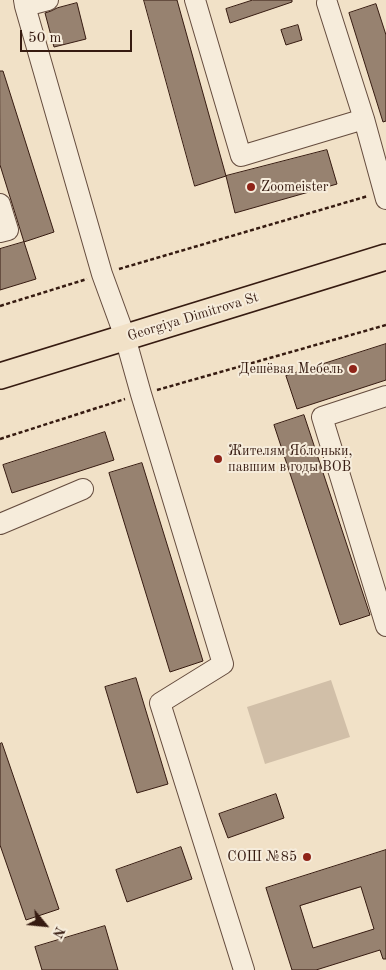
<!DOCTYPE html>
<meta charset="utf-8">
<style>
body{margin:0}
#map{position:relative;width:386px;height:970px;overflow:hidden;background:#f1e1c7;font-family:"Old Standard TT",serif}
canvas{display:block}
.north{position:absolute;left:20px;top:900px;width:50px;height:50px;-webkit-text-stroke:4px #f6ecdb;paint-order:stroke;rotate:118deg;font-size:14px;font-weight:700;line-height:20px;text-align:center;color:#361b11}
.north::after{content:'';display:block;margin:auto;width:18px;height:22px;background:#361b11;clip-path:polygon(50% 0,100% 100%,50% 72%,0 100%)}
.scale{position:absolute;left:20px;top:30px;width:112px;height:22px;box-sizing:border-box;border:2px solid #361b11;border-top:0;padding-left:6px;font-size:15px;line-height:18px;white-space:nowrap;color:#361b11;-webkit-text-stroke:4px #f6ecdb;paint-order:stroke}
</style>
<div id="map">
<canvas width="386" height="970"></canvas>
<div class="north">N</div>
<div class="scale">50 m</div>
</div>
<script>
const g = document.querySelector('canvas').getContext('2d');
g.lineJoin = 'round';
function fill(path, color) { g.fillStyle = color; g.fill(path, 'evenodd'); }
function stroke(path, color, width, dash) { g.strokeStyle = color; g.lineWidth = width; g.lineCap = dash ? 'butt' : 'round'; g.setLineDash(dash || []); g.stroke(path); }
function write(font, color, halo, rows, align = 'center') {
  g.font = font + ' "Old Standard TT",serif'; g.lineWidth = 4; g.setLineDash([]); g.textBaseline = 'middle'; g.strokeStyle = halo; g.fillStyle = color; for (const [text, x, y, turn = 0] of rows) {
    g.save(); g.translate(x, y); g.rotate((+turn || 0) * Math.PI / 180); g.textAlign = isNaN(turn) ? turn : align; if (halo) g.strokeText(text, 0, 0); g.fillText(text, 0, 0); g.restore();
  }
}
fill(new Path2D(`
 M331,680L350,737L265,764L247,707Z`), '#d1bfa8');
const building = new Path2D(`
 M144,0H177L226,176L195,186Z
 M253,0H292V2L230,23L226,9Z
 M77,3L86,39L54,47L45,13L51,11L57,8Z
 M376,4L386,35V121L383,122L349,13Z
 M298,25L302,40L286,45L281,30Z
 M0,71H3L54,232L24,242L0,165Z
 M327,150L337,184L235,213L226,176Z
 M24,242L36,279L0,290V249Z
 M386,344V380L297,409L286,376Z
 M304,415L370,615L340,625L274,425Z
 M105,432L114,460L12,493L3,465Z
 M142,463L203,661L170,672L109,473Z
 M136,678L168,784L137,793L105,687Z
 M2,743L59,909L26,920L0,845V744Z
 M276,794L284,818L228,838L219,814Z
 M181,847L192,879L127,902L116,870Z
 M386,850V959H383L380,950L316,970H292L266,888ZM361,887L374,929L313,948L300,906Z
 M105,926L118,970H42L35,947Z`);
fill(building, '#978270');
stroke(building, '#361b11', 1);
const minor = new Path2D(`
 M24,0L25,6L48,0
 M195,0L241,156L364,119
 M327,3L364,119L386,199
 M25,6L102,274L125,337L141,394L223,664L160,703L244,970
 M0,204L8,230L0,232
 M386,396L322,417L386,626
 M0,524L83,489`);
const major = new Path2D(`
 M0,376L386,257`);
stroke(minor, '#654c3e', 22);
stroke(major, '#361b11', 28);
stroke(new Path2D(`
 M119,269L368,196
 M0,306L87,279
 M157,390L386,325
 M0,439L125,399`), '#361b11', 2.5, [4, 2.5]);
stroke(minor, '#f6ecdb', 20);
stroke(major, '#f1e1c7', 25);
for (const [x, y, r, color] of [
 [251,187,5,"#8f2418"],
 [353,369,5,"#8f2418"],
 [218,459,5,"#8f2418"],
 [307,857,5,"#8f2418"]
]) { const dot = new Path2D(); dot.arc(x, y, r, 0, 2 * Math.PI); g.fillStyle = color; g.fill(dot); stroke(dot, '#f6ecdb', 2); }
write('14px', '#361b11', '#f6ecdb', [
 ["Zoomeister",261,187],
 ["Дешёвая Мебель",343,369,"right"],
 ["Жителям Яблоньки,",228,451],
 ["павшим в годы ВОВ",228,467],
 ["СОШ №85",297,857,"right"]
], 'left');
write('14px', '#361b11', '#f6ecdb', [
 ["Georgiya Dimitrova St",193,317,-17]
]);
</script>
